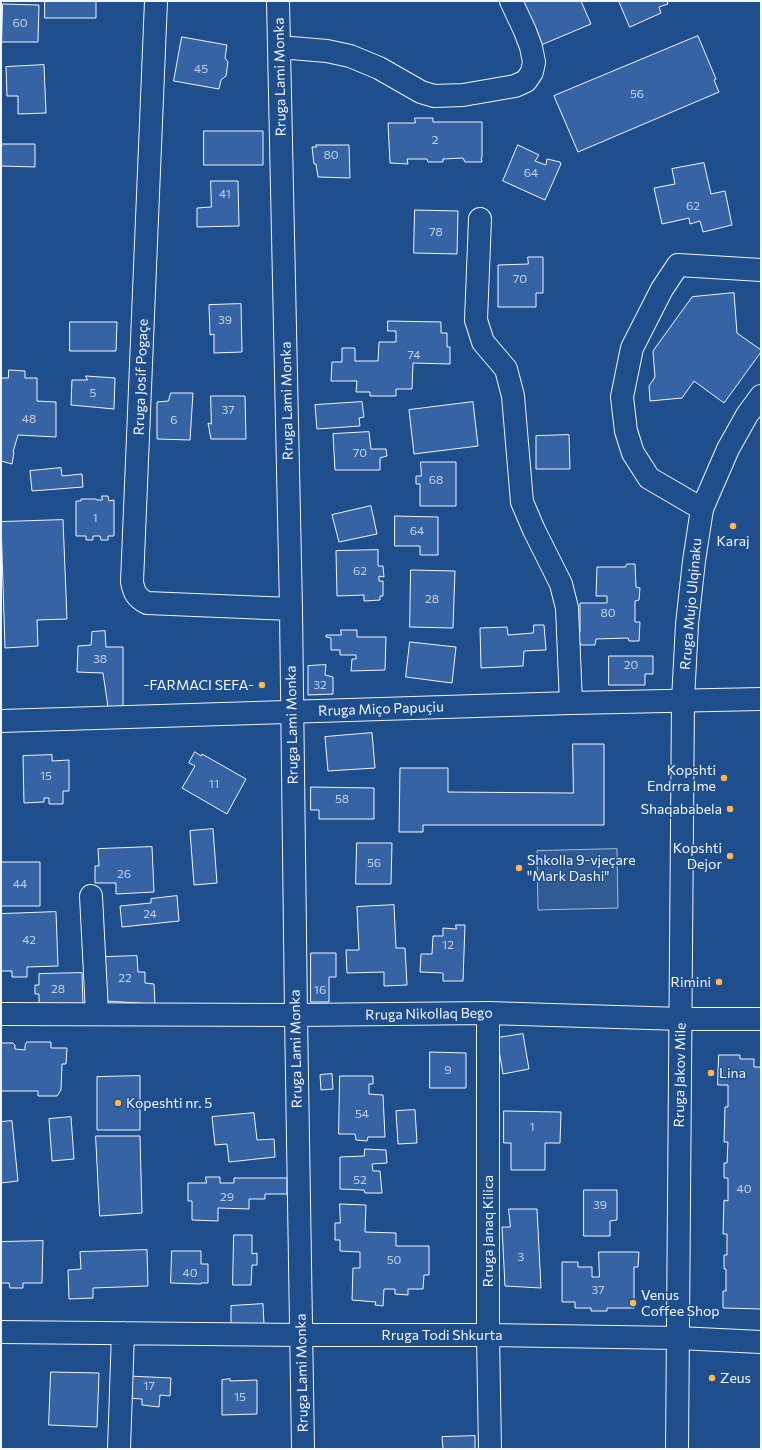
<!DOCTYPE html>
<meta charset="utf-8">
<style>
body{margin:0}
#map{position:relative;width:762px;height:1450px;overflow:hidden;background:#1f4e8c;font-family:Commissioner,sans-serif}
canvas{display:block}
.frame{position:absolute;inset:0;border:2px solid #f2f6ff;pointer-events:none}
</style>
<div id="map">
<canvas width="762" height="1450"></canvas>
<div class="frame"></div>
</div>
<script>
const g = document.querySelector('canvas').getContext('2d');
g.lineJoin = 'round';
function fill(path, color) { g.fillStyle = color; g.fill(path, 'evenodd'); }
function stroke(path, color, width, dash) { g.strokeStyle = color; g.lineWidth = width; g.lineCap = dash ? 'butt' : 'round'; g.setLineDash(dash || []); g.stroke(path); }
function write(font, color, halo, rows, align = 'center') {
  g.font = font + ' Commissioner,sans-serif'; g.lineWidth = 3; g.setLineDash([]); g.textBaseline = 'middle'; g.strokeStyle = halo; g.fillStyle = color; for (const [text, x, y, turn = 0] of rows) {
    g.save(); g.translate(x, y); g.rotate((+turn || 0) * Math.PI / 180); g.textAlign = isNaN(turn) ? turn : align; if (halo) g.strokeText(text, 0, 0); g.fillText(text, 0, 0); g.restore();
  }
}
const built = new Path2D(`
 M617,849L618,908L538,910L537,851Z`);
fill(built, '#305b95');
stroke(built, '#a8bbd7', 1);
const building = new Path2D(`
 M45,1H96V18H45Z
 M515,1H581L591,24L534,48Z
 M619,1H667L668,4L659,7L661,13L630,27Z
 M3,4L39,5L38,42H2Z
 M698,36L716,79L714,80L719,92L578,152L554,96Z
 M182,37L227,45L225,58L228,62L226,76L221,80L219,89L174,81Z
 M44,65L46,113L18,114V96H7L6,67Z
 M415,118H433V122H482V157L481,158L482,162H465L463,158L443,159V162H428L427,159H407L408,164L390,163L388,123H415Z
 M204,131H263V165H204Z
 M1,144H35V167L1,166Z
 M316,145H349L350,178L318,177L316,164H314L312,147H316Z
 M518,145L539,155L535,161L546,165L547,159L560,162L561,164L545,200L503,181Z
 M704,163L711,194L725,191L732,225L703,232L700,221L690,224L689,218L662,224L654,188L675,184L672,169Z
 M211,181H238L239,226L197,227V208L211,207Z
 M415,210L458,211L457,254L414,253Z
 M528,257H543V293H536V307H498V265L528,264Z
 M734,293L737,333L761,350V352L724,403L694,381L682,398L650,401L649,386L655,377L653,351L692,297Z
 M241,304L242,352L214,353V334L210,335L209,305Z
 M388,321L441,322V333H447V347H450V364L413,363L412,389H396V396H370V392H356L357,381H331L332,362H342V348H355V361H378L379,342H396V331H388Z
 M70,322H117L116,351H70Z
 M9,370L25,371V378H37V401L56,402V437L18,435L13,452H14L12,464L1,461V378H8Z
 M86,376L115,378L114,409L71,405L72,380H87Z
 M171,393H193L190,440L157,439V402L168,401Z
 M211,396H245L246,439H211L208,423L211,424Z
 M362,402L364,417L359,418L360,426L317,429L315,405Z
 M473,402L478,446L414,454L409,410Z
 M369,432L371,449H386L387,456L380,458V470H335L333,434Z
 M569,435L570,469H536V436Z
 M421,462H456V506H420V484H416V476H421Z
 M61,468L62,476L82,474L83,487L32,491L30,471Z
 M102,496H108L109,501L114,500V536H108V540H101L100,536H93V540H86V536H76V501H81V499H96L97,500H102Z
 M371,506L377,534L339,542L332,515Z
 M395,516L438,517V555H420V546H395Z
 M63,520L67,619L37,620L38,646L5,648L1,522Z
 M378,550V566H383L384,577L379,576V581H383V596H380V600L364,601V595L337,596L336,551Z
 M627,564H635L636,587L640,588L639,600L635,601V622H640L639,641H629L628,638L596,639L595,645H581L580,643H577V632H580V603H607V596H596L597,567H625Z
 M411,570L455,571L453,628L410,627Z
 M534,625H544L546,650L524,651L523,666L481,668L480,628L507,627L508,635L533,633Z
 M341,630H357V637H386L385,670L351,671L352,659H356V655H340V650H331V638L326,637V635H341Z
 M105,631L106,647H123V706L108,707L103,673L77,672L78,646L91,645L92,632Z
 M410,642L456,647L452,683L406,677Z
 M609,656H653V674H645V685H609Z
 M326,665L325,675L333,677V694L308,695V666Z
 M372,733L375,768L328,771L325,737Z
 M573,744H604V825H423V832H399L400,768H448V792L573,793Z
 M195,752L201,756L202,754L246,779L227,814L182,788L195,766L189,763Z
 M52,755V761L69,760V791H63V804H49V798H44V802L24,803L23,756Z
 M311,787L374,788V819H319V810H311Z
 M213,829L217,883L194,885L190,831Z
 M357,843H392L391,884H356Z
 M152,847L154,892L116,894V883H95V866H99L98,849Z
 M1,862H40V906H1Z
 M177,896L179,921L122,927L120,906L151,903V899Z
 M394,905L396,948H405L407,985L384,986V972L347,973L346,950H359L357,907Z
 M56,912L58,966L27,967V977H12V971H1V914Z
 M456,925H465L463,981H443V973L420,972L421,954H432L433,936H443V928L456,929Z
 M311,953H336V977H329V1002H311Z
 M137,956L138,972H145V983L154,984L155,1004L106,1001L105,957Z
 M82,973L83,1006L39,1008V994H35V985H39V974Z
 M523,1034L529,1069L503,1074L497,1038Z
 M27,1042H51V1048H67L66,1064H62L61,1090L57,1096H38V1091H1V1043H13L15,1045V1049L25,1050V1046Z
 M430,1052L466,1053V1088H430Z
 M719,1055H740V1059H754V1067H761V1309L723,1308V1291H726V1269H724V1255H727V1234H723L724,1200L728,1201V1178H724V1163H727L728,1142H724L725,1107H728V1085H718Z
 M332,1074L333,1089L321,1090L320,1075Z
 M140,1076V1130H97V1077Z
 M340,1076H373V1084H369V1094L383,1095L385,1137H368L367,1141L356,1140L355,1134H339Z
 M415,1110L417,1143L398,1144L396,1111Z
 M504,1111L561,1112L560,1143H545V1170H511V1143H504Z
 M254,1113L257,1140L274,1139L275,1157L229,1162L227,1144L215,1145L212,1117Z
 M71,1117L74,1159L52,1161L49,1119Z
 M12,1121L18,1181L1,1183V1122Z
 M96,1136H140L142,1213L100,1216Z
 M365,1149L386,1150L387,1163L372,1164L373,1171H380L382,1193H365L364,1190L340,1189V1157L364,1156Z
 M206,1177H220V1183H234V1178H287V1194H265V1199H249V1209L218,1208V1221L192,1220V1201H188V1183H206Z
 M584,1190H617V1220L610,1221V1236H584Z
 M340,1204L366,1205L365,1232L396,1233V1246H429V1275H424L423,1289H408V1295L395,1294V1289H384L383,1306L375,1305L376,1302L352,1300L353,1268H360V1252L340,1251V1240H335V1223H340Z
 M509,1209H537L541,1288L505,1286L502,1227H510Z
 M234,1235H252V1254L257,1253V1265H252L251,1285H233Z
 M43,1241L42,1283H23V1288H10L9,1283H1V1242Z
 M147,1250L148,1286L93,1288V1298L69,1299L68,1270L81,1269L80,1252Z
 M172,1251H201V1264H208V1283H201V1284L171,1283Z
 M599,1252H639L638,1267H634V1308H607V1311H591V1308H575V1302H562V1262H578V1267H592V1277H599Z
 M263,1304L264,1324L231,1325V1306Z
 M51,1372L99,1373L97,1427L49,1425Z
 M128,1376L171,1378L170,1396L160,1395L159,1407L142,1405V1399L127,1398Z
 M230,1379V1381L257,1380V1414L222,1415V1380Z
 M475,1436V1449H443L442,1437Z`);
fill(building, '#3563a3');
stroke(building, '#f2f6ff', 1);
const street = new Path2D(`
 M156,1L132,582C134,593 137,598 147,603L291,609
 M278,1L291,609L296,1015L303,1449
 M279,47L327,51L350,56L379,68L421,92L434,96L463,95L515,86L526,81L532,72L534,62L531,47L525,31L511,1
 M480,219L476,320L483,342L506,369L513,396L522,502L534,530L561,584L567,608L571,703
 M702,509L649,478L633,453L626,431L622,397L632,348L662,289L678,265L761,270
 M1,721L571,703L761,699
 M91,896L97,1013
 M488,1013V1335L490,1449
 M1,1014L296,1015L488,1013L681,1019H761
 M1,1332L302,1335H488L678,1338L761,1342
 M119,1449L123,1333`);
const secondary = new Path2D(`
 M677,1449L683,700L687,624L694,561L702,509L728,449L747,415L761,396`);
stroke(street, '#f2f6ff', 24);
stroke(secondary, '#f2f6ff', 24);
stroke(street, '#1f4e8c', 22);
stroke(secondary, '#1f4e8c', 22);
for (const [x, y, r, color] of [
 [733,526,4,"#ffb74d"],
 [262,685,4,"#ffb74d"],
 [724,778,4,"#ffb74d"],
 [730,809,4,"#ffb74d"],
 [730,856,4,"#ffb74d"],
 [519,868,4,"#ffb74d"],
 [719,982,4,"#ffb74d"],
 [711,1073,4,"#ffb74d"],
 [118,1103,4,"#ffb74d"],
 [633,1303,4,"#ffb74d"],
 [712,1378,4,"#ffb74d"]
]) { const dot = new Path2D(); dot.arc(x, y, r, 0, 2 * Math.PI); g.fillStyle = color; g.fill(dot); stroke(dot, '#1f4e8c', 1.5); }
write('12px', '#c3d1e8', null, [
 ["60",20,23],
 ["45",201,69],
 ["56",637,94],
 ["2",435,140],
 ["80",331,155],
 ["64",531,173],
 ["41",225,194],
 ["62",693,206],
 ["78",436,232],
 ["70",520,279],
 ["39",225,320],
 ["74",414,355],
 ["5",93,393],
 ["37",228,410],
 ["48",29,419],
 ["6",174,420],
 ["70",360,453],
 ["68",436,480],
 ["1",95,518],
 ["64",417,531],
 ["62",360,571],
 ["28",432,599],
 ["80",608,613],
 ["38",100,659],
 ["20",631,665],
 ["32",320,685],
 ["15",46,776],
 ["11",214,784],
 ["58",342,799],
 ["56",374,863],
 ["26",124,874],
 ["44",20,884],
 ["24",150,914],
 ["42",29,940],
 ["12",448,945],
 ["22",125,978],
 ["28",58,989],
 ["16",320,990],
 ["9",448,1070],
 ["54",362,1114],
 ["1",532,1127],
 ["52",360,1180],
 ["40",744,1189],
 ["29",227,1197],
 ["39",600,1205],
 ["3",521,1257],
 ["50",394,1260],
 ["40",190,1273],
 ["37",598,1290],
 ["17",149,1386],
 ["15",240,1397]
]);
write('14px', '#f2f6ff', '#1f4e8c', [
 ["Rruga Lami Monka",280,77,-91],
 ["Rruga Josif Pogaçe",141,377,-88],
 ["Rruga Lami Monka",287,401,-91],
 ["Rruga Mujo Ulqinaku",691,604,-85],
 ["Rruga Miço Papuçiu",381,709,-2],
 ["Rruga Lami Monka",292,725,-91],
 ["Rruga Nikollaq Bego",429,1014,-1],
 ["Rruga Lami Monka",296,1049,-91],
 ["Rruga Jakov Mile",680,1075,-89],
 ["Rruga Janaq Kilica",488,1231,-90],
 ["Rruga Todi Shkurta",442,1335],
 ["Rruga Lami Monka",302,1373,-91]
]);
write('14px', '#f2f6ff', '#1f4e8c', [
 ["Karaj",733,541,"center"],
 ["-FARMACI SEFA-",254,685],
 ["Kopshti",716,770],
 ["Endrra Ime",716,786],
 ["Shaqababela",722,809],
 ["Kopshti",722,848],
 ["Dejor",722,864],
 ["Shkolla 9-vjeçare",527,860,"left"],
 ["\"Mark Dashi\"",527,876,"left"],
 ["Rimini",711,982],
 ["Lina",719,1073,"left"],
 ["Kopeshti nr. 5",126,1103,"left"],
 ["Venus",641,1295,"left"],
 ["Coffee Shop",641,1311,"left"],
 ["Zeus",720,1378,"left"]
], 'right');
</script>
